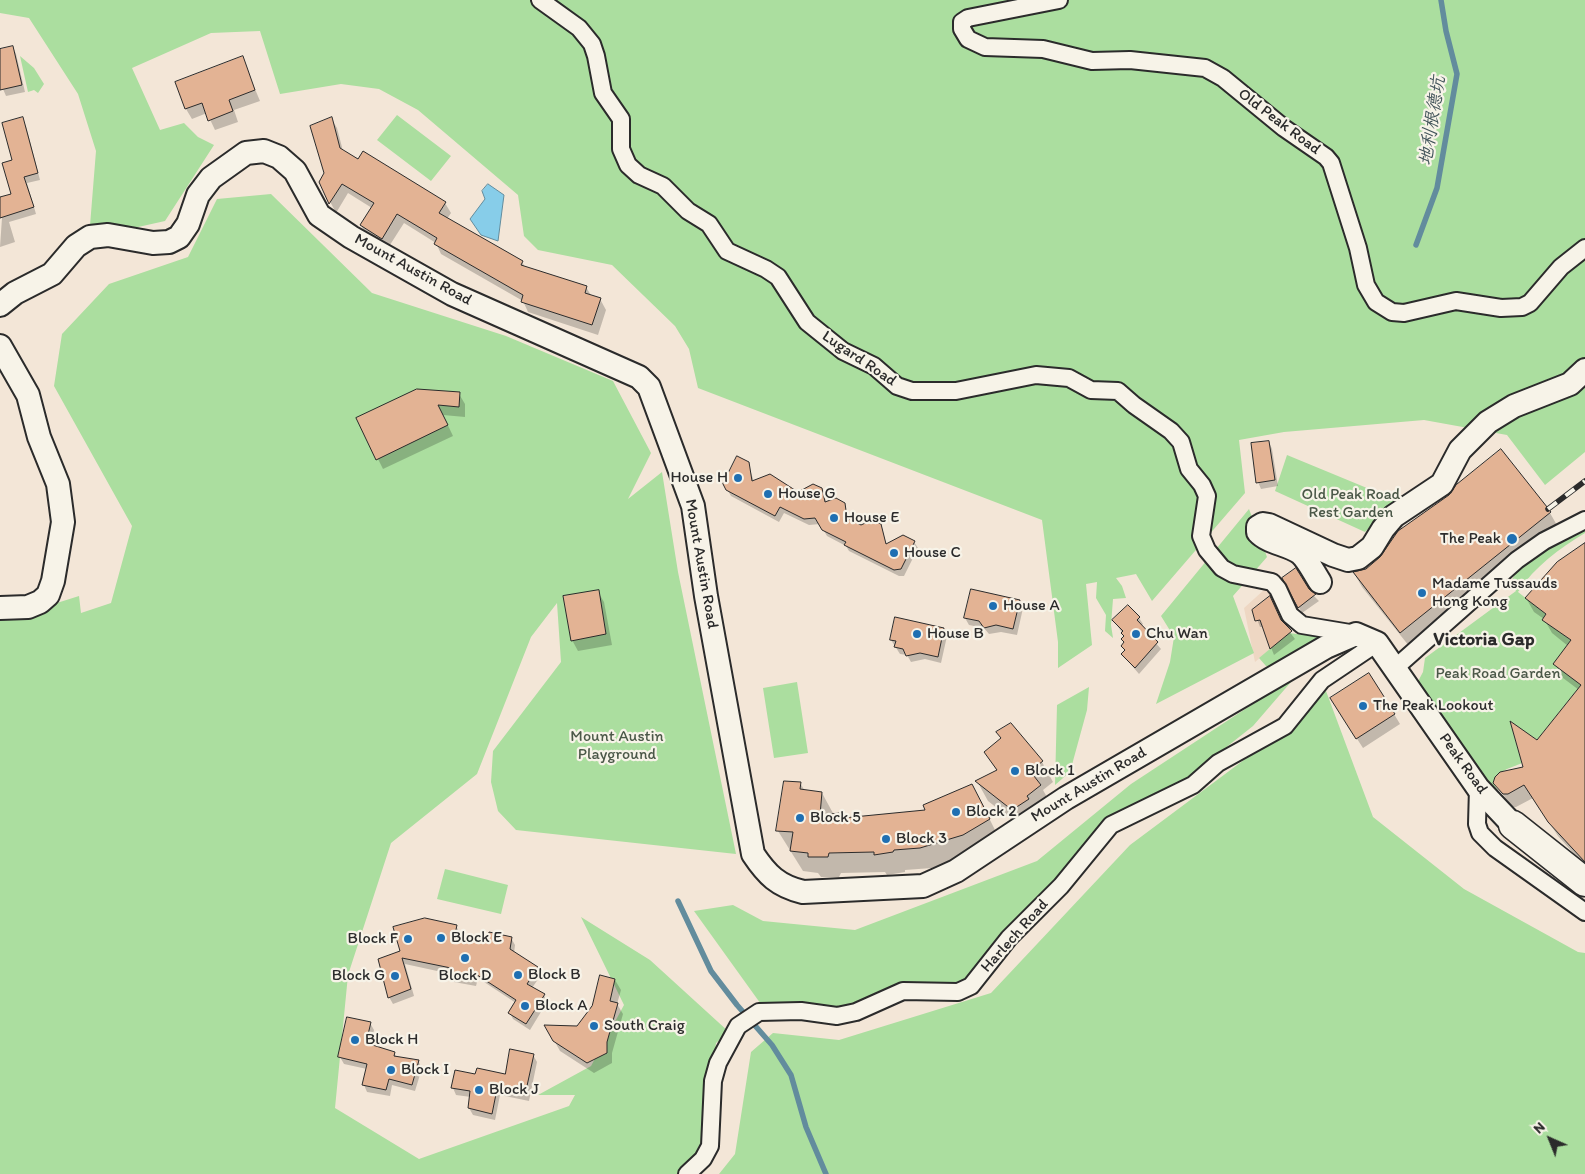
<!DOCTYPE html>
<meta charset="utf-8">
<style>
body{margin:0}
#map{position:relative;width:1585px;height:1174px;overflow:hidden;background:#f3e6d7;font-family:Itim,sans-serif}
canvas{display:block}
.north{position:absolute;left:1525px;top:1114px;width:50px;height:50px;-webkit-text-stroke:4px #f7f3e8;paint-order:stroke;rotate:316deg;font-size:14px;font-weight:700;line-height:20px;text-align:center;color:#2b2b2b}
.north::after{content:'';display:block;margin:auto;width:18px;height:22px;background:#2b2b2b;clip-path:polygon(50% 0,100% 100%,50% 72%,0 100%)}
</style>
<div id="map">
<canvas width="1585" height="1174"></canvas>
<div class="north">N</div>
</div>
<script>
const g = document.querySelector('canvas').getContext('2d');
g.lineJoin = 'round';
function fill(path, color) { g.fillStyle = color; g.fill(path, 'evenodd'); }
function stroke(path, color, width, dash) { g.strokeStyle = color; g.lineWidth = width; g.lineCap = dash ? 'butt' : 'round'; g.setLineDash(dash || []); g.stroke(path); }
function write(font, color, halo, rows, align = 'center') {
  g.font = font + ' Itim,"LXGW WenKai TC",sans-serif'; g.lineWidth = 4.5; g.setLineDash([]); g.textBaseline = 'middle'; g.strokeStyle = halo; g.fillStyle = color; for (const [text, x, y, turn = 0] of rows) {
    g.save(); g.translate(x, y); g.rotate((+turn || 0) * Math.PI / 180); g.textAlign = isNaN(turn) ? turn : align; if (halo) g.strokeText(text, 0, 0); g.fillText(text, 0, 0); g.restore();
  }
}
fill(new Path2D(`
 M1265,589L1271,594L1280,616L1292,631L1255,662L1244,608Z`), '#eed7c3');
fill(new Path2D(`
 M0,0H1585V452L1545,485L1507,435L1424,420L1284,432L1239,440L1245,493L1152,601L1136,574L1116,578L1122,586L1126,598L1113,599L1111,625L1113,638L1105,631L1106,615L1096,598L1097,582L1086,584L1092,645L1058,668V642L1042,520L698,388L689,349L675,326L612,265L538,250L524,236L518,195L418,110L379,89L341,84L280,94L260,31L211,33L132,68L160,130L184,123L198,137L214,145L165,221L89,238L96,151L78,94L29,18L0,13Z
 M20,56L34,68L44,84L38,93L34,90L28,92Z
 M397,115L451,156L431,181L377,140Z
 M271,194L372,293L506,336L613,381L651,453L628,499L662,472L678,572L736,854L516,830L498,811L491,782L493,751L561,662L557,603L531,637L477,774L391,843L348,975L335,1108L419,1159L569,1106L575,1095H538L591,1066L624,1005L581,917L650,960L729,1032L716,1043L706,1143L684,1171L679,1174H0V621L79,596L81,613L111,603L132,526L54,386L62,334L109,284L188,257L217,199Z
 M1287,455L1396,500L1365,532L1275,491Z
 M1249,509L1267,557L1233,596L1254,653L1156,704L1170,662L1174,637L1161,616Z
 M1585,524V533C1559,549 1535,566 1518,592L1546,614L1543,620L1571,640L1554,664L1581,685L1537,740L1517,727L1513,732L1522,763C1511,768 1496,771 1493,783L1498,790L1489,794L1415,687L1423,672L1425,658L1516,591L1512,580C1522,555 1563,538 1585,524Z
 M1289,633L1321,637L1322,640L1272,666H1266L1259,658Z
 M1297,675L1253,726L1171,791L1116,829L980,975L838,1018L763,1007L694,911L733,905L763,921L855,930L1037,861L1131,784Z
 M797,682L808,753L774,758L763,688Z
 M1089,687L1087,710L1070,772L1055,785L1057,705Z
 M1326,691L1373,817L1464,889L1578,952L1585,953V1174H719L735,1154L751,1052L773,1033L839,1040L991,993L1130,845L1268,742Z
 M445,869L508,885L501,914L437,899Z`), '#abde9f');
const water = new Path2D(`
 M488,184L504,195L498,241L481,235L470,219L485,199L482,191Z`);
fill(water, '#87cde9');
stroke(water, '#628c9d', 1);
fill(new Path2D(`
 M13,47L16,54L25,92L6,96L3,89L0,90V50Z
 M242,58L260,101L234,110L238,122L215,130L207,113L192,119L186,109Z
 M331,118L337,128L343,151L445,203L451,213L447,219L522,262L525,267L586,287L592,297L600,299L606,310L598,335L528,312L523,301L441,254L436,243L404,223L388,248L367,236L361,225L372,208L348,193L336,213L320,182L325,173Z
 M22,119L26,126L40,180L27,183L36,214L9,222L15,242L0,247L2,218L0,198L13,194V161Z
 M459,394L465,404V417L443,415L453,436L383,469L358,419Z
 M1269,442L1272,449L1278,486L1261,489L1258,482Z
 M1501,451L1550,513L1558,527L1409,646L1362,587L1354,573L1366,570Z
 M748,463L754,482L798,493L821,489L827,503H844L850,521L861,527L880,525L887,545L914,542L918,548L904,576H899L849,551L846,546L827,536L820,524L809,525L784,513L779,522L731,496L724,484Z
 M1585,545V866L1558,836L1533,798L1516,807H1512L1495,783L1524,768L1537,742L1579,690L1563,678L1555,664L1568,646L1552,633L1544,619L1534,612L1526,598Z
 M1284,579L1308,590L1319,601L1302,613Z
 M598,592L604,602L612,645L578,651L572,640Z
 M1019,601L1023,608L1017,635L1001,632L989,634L984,628L969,625L965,618Z
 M1254,611L1282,622L1295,639L1274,655L1263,627H1260Z
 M1139,618L1143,624L1141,626L1161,649L1139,674L1122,654L1125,651L1122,646L1125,643V637L1114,621Z
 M943,629L947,636L941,663L925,659L911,662L907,655L900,654L891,640Z
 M1337,708L1394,714L1400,724L1363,748Z
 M985,752L1042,762L1053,782L1043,790L1052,806L1025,830L988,801L977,781L997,771Z
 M800,783L805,791L822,793L834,815L842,819L983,806L1000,840L975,855L932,868L905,870V872L887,875L885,872L841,873L839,877H821L818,873L803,871L778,831Z
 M456,926L460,933V936L488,943L511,938L515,945L514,953L537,968L541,975L532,988L544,995L547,1002L530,1030L513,1019L510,1013L516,1003L478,978L476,986L454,982L451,974L405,964L414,996L393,1004L389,997L402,952Z
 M615,980L621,990L617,1004L623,1014L612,1053V1063L594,1073L560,1051L546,1026L578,1027Z
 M370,1023L374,1030L370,1046L394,1053L397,1058L418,1061L422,1068L415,1091L392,1085L390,1096L367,1092L364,1085L367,1069L344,1064L340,1057Z
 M533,1055L537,1062L529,1101L500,1095L495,1120L473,1115L469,1108L471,1097L456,1095L453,1088L476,1075L506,1076Z`), '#0003');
stroke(new Path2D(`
 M1416,245L1437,188L1457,74L1446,31L1441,0
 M678,901L711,971L737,1005L772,1045L791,1075L806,1127L826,1174`), '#628c9d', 5.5);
const building = new Path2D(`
 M13,46L22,85L0,90V49Z
 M243,56L255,90L229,100L233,111L208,121L202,103L185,109L175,82Z
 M23,117L38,173L24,177L34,207L0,218V197L11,194L2,163L12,160L2,123Z
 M332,117L340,148L358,159L363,151L446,202L439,213L523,261L521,265L587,286L585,293L601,298L592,325L521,302L523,295L434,244L437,238L397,214L382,239L360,225L374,203L342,184L329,204L319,182L324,173L310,126Z
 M417,389L460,392L459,407L438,405L448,425L376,460L356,418Z
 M1269,441L1275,480L1256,483L1251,443Z
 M1501,449L1551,512L1400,633L1353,572L1366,569L1380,557L1398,531L1449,495L1456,485Z
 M737,456L749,462L752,481L770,474L798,492L813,484L822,488L825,502L836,498L845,503L847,518L861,525L872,520L881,524L886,544L903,535L915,541L901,569L894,570L844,545L846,542L822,530L815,518L804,519L780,507L775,516L726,490L723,484Z
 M1585,543V862L1548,822L1524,785L1508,794H1503L1493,783L1495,777L1500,772L1523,767L1510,721L1537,740L1581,685L1553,664L1571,640L1542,620L1546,614L1525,598L1557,562Z
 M1296,568L1309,589L1316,594L1298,608L1282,578Z
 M971,589L1020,600L1013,629L996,625L984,628L979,621L964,618Z
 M599,590L606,634L571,641L563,596Z
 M1270,596L1281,620L1292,631L1270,649L1260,620L1255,621L1252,610Z
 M1128,605L1140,617L1137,620L1158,642L1135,668L1121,654L1125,650L1121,646L1124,642L1121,639L1124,636L1121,633L1123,631L1112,620Z
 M895,617L944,628L938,657L920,653L906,656L903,649L894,647L896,641L890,640Z
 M1369,673L1395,714L1356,739L1330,698Z
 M1011,723L1043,761L1030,771L1041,785L1027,796L1029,799L1012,810L975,781L997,770L984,752L1001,738L996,732Z
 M784,781L801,782L800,789L822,792L820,815L840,813L843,818L925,810L923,805L972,784L990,819L963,835L920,848L894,850L893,852L874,855V852L829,853L828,857H808V853L790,851L793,832L776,831Z
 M425,918L457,925L455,934L487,941L489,932L512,937L510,949L538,967L527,984L545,994L526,1024L508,1013L516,1000L474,973L473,980L449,975L451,968L402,958L411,989L388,998L378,959L400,951L393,927Z
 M600,975L615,979L610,1001L618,1003L607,1042V1053L587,1063L553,1041L544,1025L577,1026L592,1006Z
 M347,1017L371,1022L366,1043L395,1052L394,1056L419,1060L412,1085L389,1079L386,1090L362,1085L367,1064L338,1057Z
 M510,1049L534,1054L525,1095L497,1089L492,1114L468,1108L470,1091L451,1088L455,1070L475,1074L477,1068L505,1074Z`);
fill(building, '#e3b394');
stroke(building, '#2b2b2b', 1);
const pedestrian = new Path2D(`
 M540,0L579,28L592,44L596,56L603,93L621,119V149L628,165L639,175L663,186L688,211L709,224L727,251L766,269L778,277L807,322L843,351L874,366L897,386L912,391H956L1036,375L1069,378L1091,390L1118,391L1134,405L1171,431L1181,442L1189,469L1202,485L1207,496L1201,536L1207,550L1222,568L1233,574L1272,582L1278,589L1290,615L1302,625L1356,634
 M1059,0L968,18L962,22V29L968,39L985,47L1043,49L1092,61L1130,60L1205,68L1223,78L1284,128L1326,157L1331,163L1358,248L1366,285L1376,302L1392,312L1404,313L1456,301L1501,308L1522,307L1530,303L1561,267L1585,248
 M1395,668L1517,560L1544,541L1585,520
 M1478,788L1477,824L1480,833L1495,848L1585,912
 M687,1174L703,1159L710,1146L713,1081L718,1063L738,1026L759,1012L801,1011L837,1016L856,1012L903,991L958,992L971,986L1009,938L1061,886L1111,825L1193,785L1218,763L1285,726L1322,680L1377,643`);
const minor = new Path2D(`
 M0,305L15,293L52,274L76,246L90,237L108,235L153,243L169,242L179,237L188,224L198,195L211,178L246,153L264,151L279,157L295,171L319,215L351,237L452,294L639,377L649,387L693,506L706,596L753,854C767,875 778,886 803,892L923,886L956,871L1066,798L1326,647L1356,634L1377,643L1478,788L1513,825
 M0,346L28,395L39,437L58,484L63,522L53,581L48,595L40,602L28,607L0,608
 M1320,582C1314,573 1308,560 1300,553C1287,544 1268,543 1258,532V527L1263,524L1269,525L1333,555L1348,560L1358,558L1372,547L1383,529L1394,516L1442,484L1460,450L1488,422L1514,406L1570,384L1585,370`);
const secondary = new Path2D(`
 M1513,825L1585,882`);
stroke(pedestrian, '#2b2b2b', 20);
stroke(minor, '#2b2b2b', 26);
stroke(secondary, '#2b2b2b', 31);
stroke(pedestrian, '#f7f3e8', 16);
stroke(minor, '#f7f3e8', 22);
stroke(secondary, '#f7f3e8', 28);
const rail = new Path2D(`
 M1548,509L1585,481`);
stroke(rail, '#2b2b2b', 5.5);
stroke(rail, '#f7f3e8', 4, [11]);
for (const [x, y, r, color] of [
 [738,478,5,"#1f6fb2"],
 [768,494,5,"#1f6fb2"],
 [834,518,5,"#1f6fb2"],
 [1512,539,6,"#1f6fb2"],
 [894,553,5,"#1f6fb2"],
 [1422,593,5,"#1f6fb2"],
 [993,606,5,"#1f6fb2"],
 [917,634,5,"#1f6fb2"],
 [1136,634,5,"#1f6fb2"],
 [1363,706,5,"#1f6fb2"],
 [1015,771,5,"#1f6fb2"],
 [956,812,5,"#1f6fb2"],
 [800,818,5,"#1f6fb2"],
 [886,839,5,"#1f6fb2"],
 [441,938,5,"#1f6fb2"],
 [408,939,5,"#1f6fb2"],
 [465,958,5,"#1f6fb2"],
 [518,975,5,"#1f6fb2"],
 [395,976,5,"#1f6fb2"],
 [525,1006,5,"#1f6fb2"],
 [594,1026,5,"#1f6fb2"],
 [355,1040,5,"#1f6fb2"],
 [391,1070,5,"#1f6fb2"],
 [479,1090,5,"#1f6fb2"]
]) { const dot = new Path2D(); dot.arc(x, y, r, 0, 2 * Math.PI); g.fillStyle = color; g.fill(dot); stroke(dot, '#f7f3e8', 2); }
write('16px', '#2b2b2b', '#f7f3e8', [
 ["Old Peak Road",1279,122,37],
 ["Mount Austin Road",413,270,29],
 ["Lugard Road",859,359,34],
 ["Mount Austin Road",701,564,80],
 ["Peak Road",1463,764,54],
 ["Mount Austin Road",1089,785,-31],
 ["Harlech Road",1015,936,-48]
]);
write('16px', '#2b2b2b', '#f7f3e8', [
 ["House H",728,478,"right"],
 ["House G",778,494],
 ["House E",844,518],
 ["The Peak",1501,539,"right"],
 ["House C",904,553],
 ["Madame Tussauds",1432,584],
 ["Hong Kong",1432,602],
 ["House A",1003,606],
 ["House B",927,634],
 ["Chu Wan",1146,634],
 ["The Peak Lookout",1373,706],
 ["Block 1",1025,771],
 ["Block 2",966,812],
 ["Block 5",810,818],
 ["Block 3",896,839],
 ["Block E",451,938],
 ["Block F",398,939,"right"],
 ["Block B",528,975],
 ["Block G",385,976,"right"],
 ["Block D",465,976,"center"],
 ["Block A",535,1006],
 ["South Craig",604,1026],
 ["Block H",365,1040],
 ["Block I",401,1070],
 ["Block J",489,1090]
], 'left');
write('16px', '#4b5848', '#f7f3e8', [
 ["Old Peak Road",1351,495],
 ["Rest Garden",1351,513],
 ["Peak Road Garden",1498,674],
 ["Mount Austin",617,737],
 ["Playground",617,755]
]);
write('italic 18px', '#42545a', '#f7f3e8', [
 ["地利根德坑",1433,121,-81]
]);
write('bold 19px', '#2b2b2b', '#f7f3e8', [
 ["Victoria Gap",1484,640]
]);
</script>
